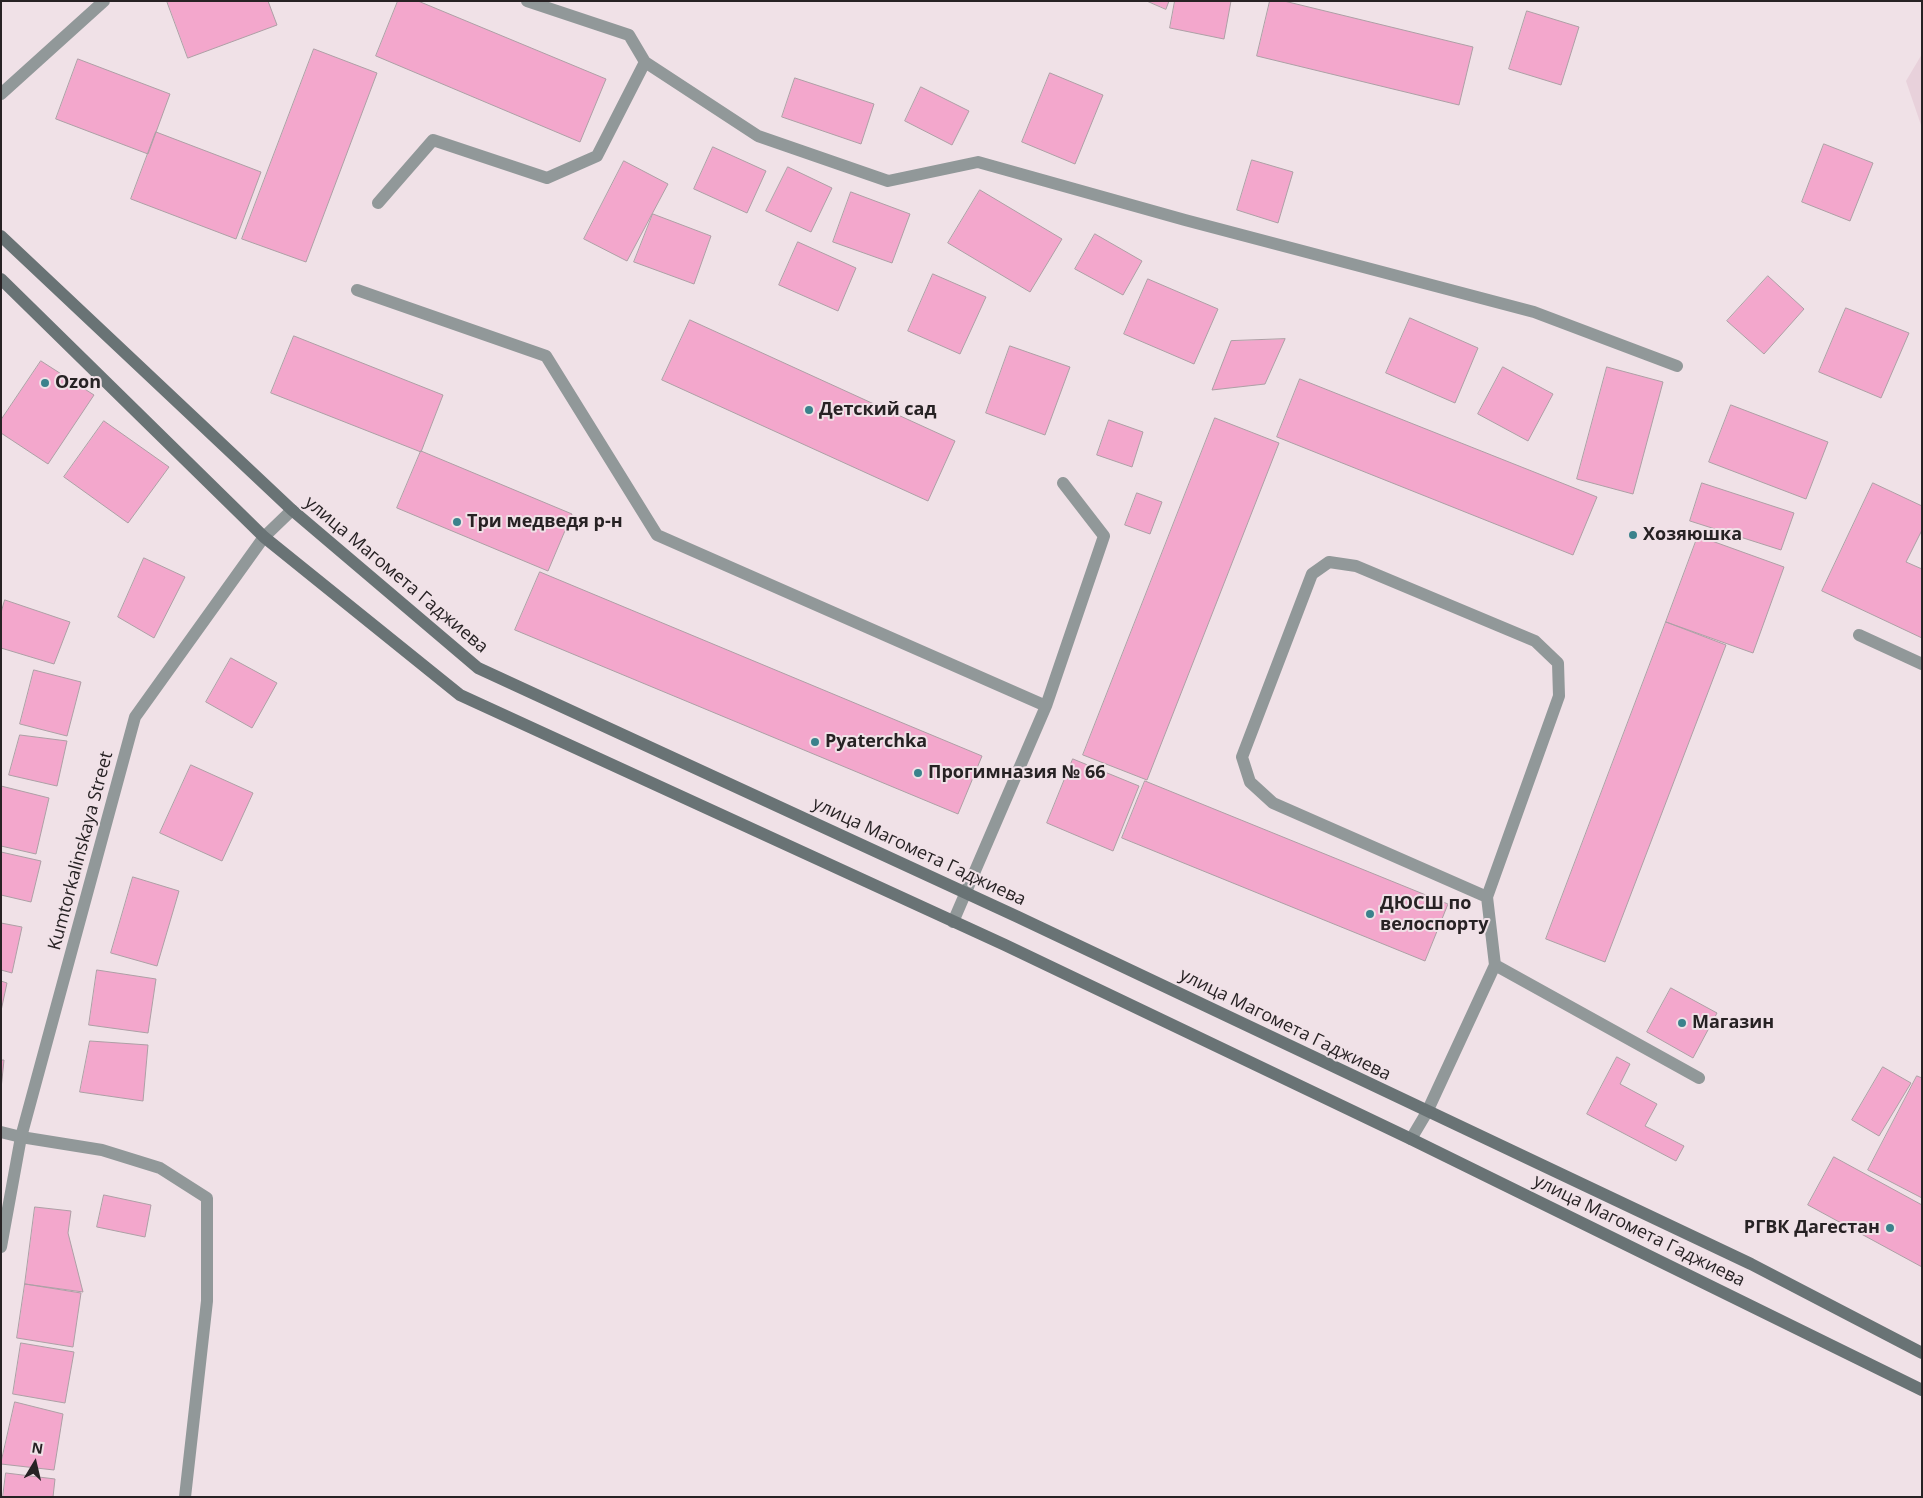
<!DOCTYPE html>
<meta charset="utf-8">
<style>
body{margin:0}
#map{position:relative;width:1923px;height:1498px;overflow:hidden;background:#f0e1e7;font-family:"Open Sans",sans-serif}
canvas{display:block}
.frame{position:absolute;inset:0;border:2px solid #272224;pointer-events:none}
.north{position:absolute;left:10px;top:1438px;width:50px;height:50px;-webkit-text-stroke:4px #f0e1e7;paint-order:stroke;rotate:9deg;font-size:14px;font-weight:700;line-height:20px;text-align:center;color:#272224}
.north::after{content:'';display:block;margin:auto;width:18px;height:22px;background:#272224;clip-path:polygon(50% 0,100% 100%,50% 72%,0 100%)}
</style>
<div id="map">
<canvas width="1923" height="1498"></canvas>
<div class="frame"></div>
<div class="north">N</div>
</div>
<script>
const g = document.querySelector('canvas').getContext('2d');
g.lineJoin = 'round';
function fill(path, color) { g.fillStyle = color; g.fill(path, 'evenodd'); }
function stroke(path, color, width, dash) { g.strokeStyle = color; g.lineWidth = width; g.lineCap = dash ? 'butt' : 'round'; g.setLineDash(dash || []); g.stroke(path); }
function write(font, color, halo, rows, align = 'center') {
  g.font = font + ' "Open Sans",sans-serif'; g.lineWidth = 4; g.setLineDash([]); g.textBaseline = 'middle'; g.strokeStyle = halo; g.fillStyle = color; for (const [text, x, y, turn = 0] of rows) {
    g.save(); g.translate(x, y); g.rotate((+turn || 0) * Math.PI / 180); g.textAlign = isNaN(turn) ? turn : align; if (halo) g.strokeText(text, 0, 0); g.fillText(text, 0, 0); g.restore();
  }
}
fill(new Path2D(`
 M1922,54V128L1906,81Z`), '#e8d1db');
const building = new Path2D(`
 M167,1H268L277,25L188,58Z
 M398,1H418L606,79L580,142L376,56Z
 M1147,1H1169L1166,9Z
 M1175,1H1231L1224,39L1170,28Z
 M1270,1H1284L1473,47L1459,105L1257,56Z
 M1527,11L1579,27L1561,85L1509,69Z
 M314,49L377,73L306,262L242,239Z
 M78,59L170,94L148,154L56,119Z
 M1050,73L1103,95L1075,164L1022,142Z
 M795,78L874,104L861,144L782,117Z
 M921,87L969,111L952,145L905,121Z
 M156,132L261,172L236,239L131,199Z
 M1824,144L1873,163L1850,221L1802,202Z
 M713,147L766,171L747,213L694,189Z
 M1252,160L1293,172L1278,223L1237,210Z
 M624,161L668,184L627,261L584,239Z
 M788,167L832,188L811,232L766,211Z
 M980,190L1062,239L1030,292L948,243Z
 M851,192L910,214L892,263L833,242Z
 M653,214L711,236L694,284L634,262Z
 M1095,234L1142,261L1123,295L1075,269Z
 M798,242L856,268L838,311L779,285Z
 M933,274L986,297L960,354L908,331Z
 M1768,276L1804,309L1764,354L1727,321Z
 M1148,279L1218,309L1194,364L1124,334Z
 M1846,308L1909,333L1881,398L1819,372Z
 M1410,318L1478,348L1455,403L1386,373Z
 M690,320L955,441L928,501L662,380Z
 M294,336L443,395L421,452L271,393Z
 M1285,339L1265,384L1212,390L1231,341Z
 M1010,346L1070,367L1045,435L986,413Z
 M41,361L94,395L48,464L1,433V420Z
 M1503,367L1553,394L1528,441L1478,414Z
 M1607,367L1663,382L1633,494L1577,479Z
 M1300,379L1597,497L1573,555L1277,437Z
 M1731,405L1828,442L1806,499L1709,462Z
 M1215,418L1279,443L1147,780L1083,755Z
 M1109,420L1143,432L1132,467L1097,455Z
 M104,421L169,467L128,523L64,477Z
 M421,451L572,514L548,571L397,508Z
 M1702,483L1794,513L1781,550L1690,521Z
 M1873,483L1922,506V530L1906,562L1922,569V638L1822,591Z
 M1137,493L1162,502L1150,534L1125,525Z
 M1698,536L1784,567L1753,653L1666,622Z
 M144,558L185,577L154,638L118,617Z
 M540,572L982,756L958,814L515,630Z
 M5,600L70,622L54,664L1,648V613Z
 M1666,622L1726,645L1605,962L1546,939Z
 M231,658L277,683L252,728L206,702Z
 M34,670L81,682L67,736L20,724Z
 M20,735L67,741L57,786L9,775Z
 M1073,759L1139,786L1113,851L1047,823Z
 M191,765L253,793L222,861L160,833Z
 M1145,781L1448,904L1425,961L1122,838Z
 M1,786L49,798L36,854L1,846Z
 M1,852L41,861L31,902L1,895Z
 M133,877L179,891L157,966L111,953Z
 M1,923L22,927L12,973L1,970Z
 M97,970L156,979L148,1033L89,1025Z
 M1,981L7,983L1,1011Z
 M1671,988L1717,1013L1693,1058L1647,1032Z
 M90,1041L148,1045L143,1101L80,1092Z
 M1617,1057L1630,1064L1620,1084L1657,1104L1645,1126L1684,1146L1676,1161L1587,1114Z
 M1,1060H4L1,1089Z
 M1883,1067L1911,1083L1879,1136L1852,1120Z
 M1917,1076L1922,1078V1198L1868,1170Z
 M1834,1157L1922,1205V1267L1808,1205Z
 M104,1195L151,1205L145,1237L97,1227Z
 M35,1207L71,1211L68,1233L83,1292L25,1284Z
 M25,1284L81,1293L73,1347L17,1338Z
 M21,1343L74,1352L65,1403L13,1394Z
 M15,1402L63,1414L54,1470L1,1464Z
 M6,1473L55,1479L53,1497H3Z`);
fill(building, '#f3a7cc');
stroke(building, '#ad9fa5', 1);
stroke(new Path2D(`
 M527,1L629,35L645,62
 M1,94L104,1
 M378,203L433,140L547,178L597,156L645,62L758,136L888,181L978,162L1185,220L1534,312L1677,366
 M357,290L546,356L657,535L1046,706L953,922
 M1859,635L1922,664
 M1046,706L1104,536L1063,483
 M1495,965L1699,1078
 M21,1137L102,1150L160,1168L207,1198V1301L185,1497
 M1411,1139L1427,1112L1495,965L1487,897L1559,696L1558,663L1535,641L1356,566L1329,562L1312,574L1242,757L1250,782L1273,803L1487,897`), '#919899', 12);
stroke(new Path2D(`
 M1,1132L21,1137
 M1,1247L21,1137L135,717L264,537L292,510`), '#919899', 12);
stroke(new Path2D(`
 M1,236L292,510L478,668L1018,917L1751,1264L1922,1353
 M1,279L264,537L460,695L1005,945L1411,1139L1922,1390`), '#697375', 12);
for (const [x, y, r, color] of [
 [45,383,5,"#3b828c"],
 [809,410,5,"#3b828c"],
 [457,522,5,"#3b828c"],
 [1633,535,5,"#3b828c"],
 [815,742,5,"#3b828c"],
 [918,773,5,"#3b828c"],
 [1370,914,5,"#3b828c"],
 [1682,1023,5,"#3b828c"],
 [1890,1228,5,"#3b828c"]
]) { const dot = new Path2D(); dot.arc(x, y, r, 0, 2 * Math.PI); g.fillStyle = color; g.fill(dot); stroke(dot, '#f0e1e7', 2); }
write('bold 18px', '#272224', '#f0e1e7', [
 ["Ozon",55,383],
 ["Детский сад",819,410],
 ["Три медведя р-н",467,522],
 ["Хозяюшка",1643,535],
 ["Pyaterchka",825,742],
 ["Прогимназия № 66",928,773],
 ["ДЮСШ по",1380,904],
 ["велоспорту",1380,925],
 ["Магазин",1692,1023],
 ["РГВК Дагестан",1880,1228,"right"]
], 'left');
write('18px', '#272224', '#f0e1e7', [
 ["улица Магомета Гаджиева",396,575,40],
 ["Kumtorkalinskaya Street",81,851,-75],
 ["улица Магомета Гаджиева",919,852,25],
 ["улица Магомета Гаджиева",1285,1025,26],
 ["улица Магомета Гаджиева",1639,1231,26]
]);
</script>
